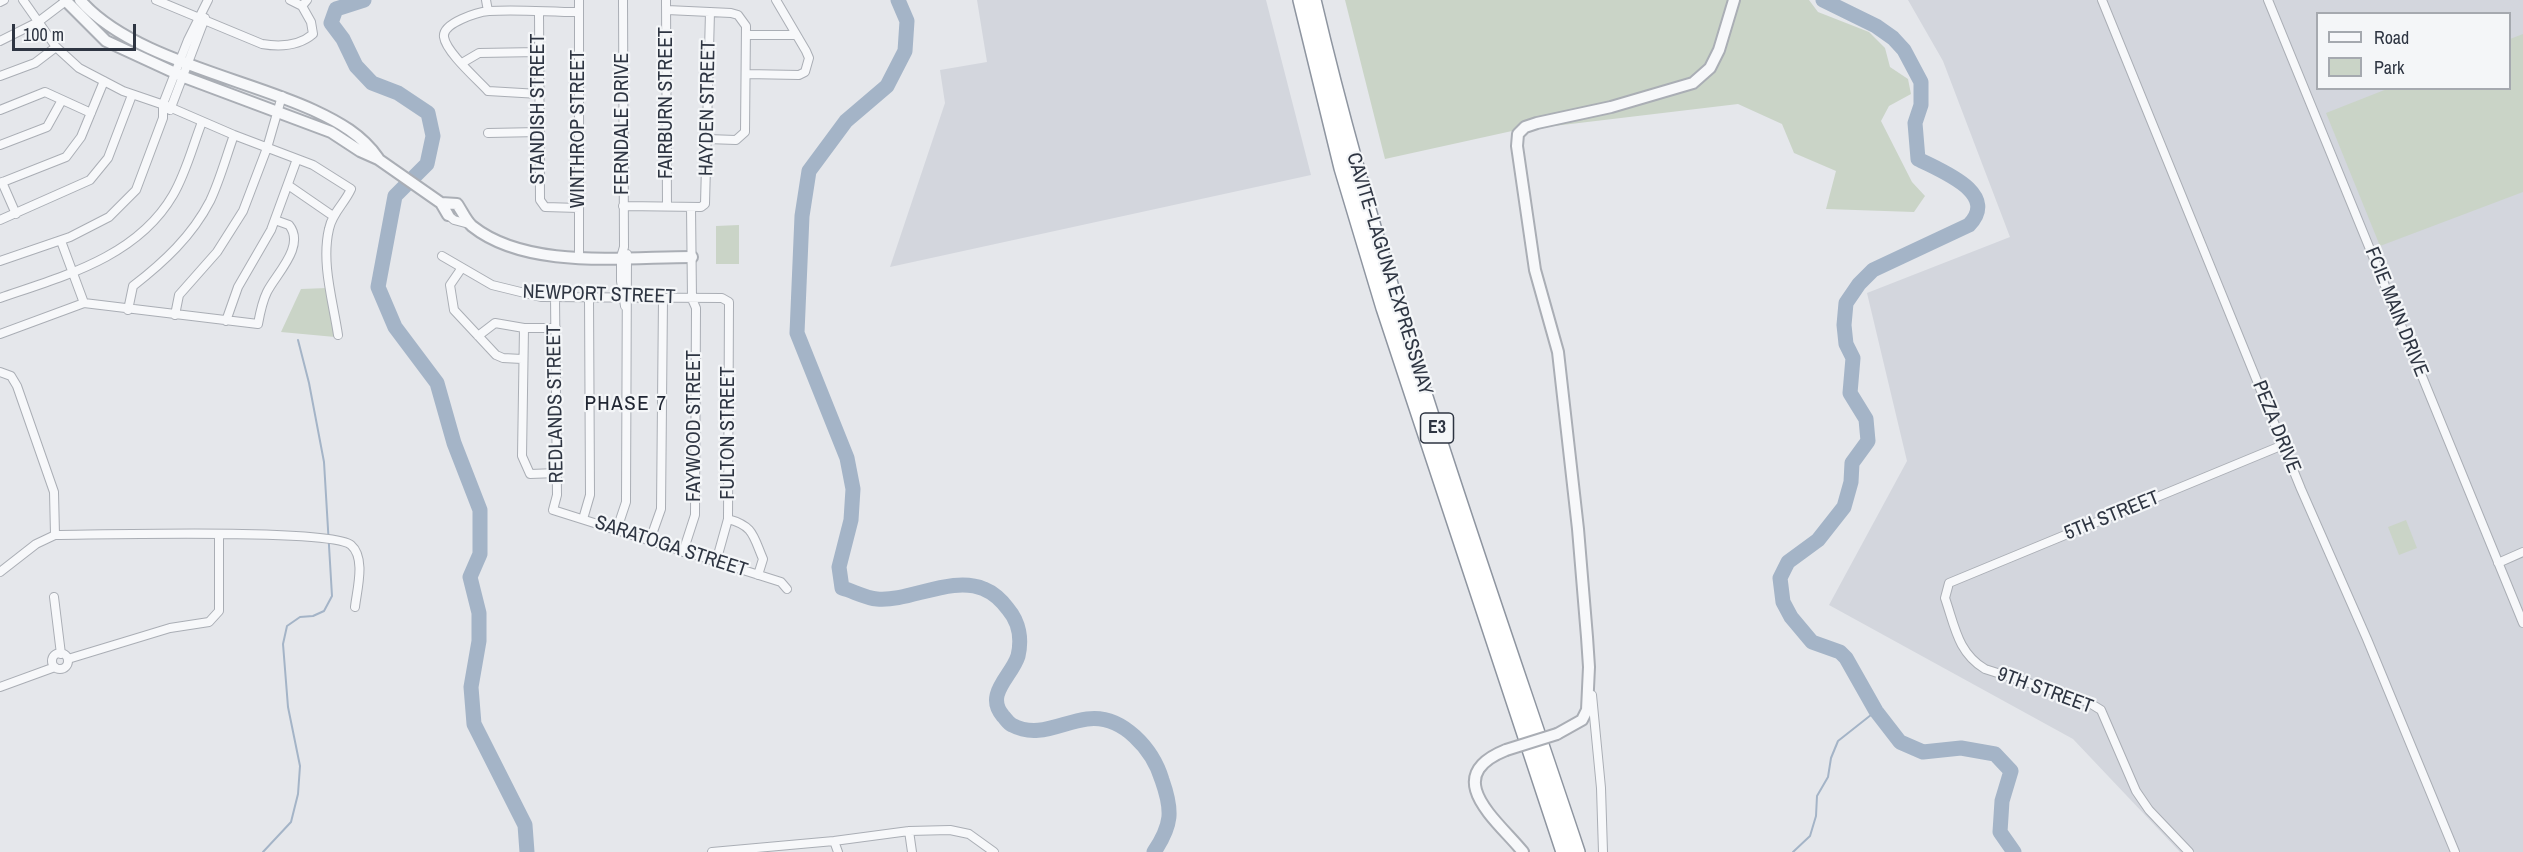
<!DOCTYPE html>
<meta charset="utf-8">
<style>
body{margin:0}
#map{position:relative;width:2523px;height:852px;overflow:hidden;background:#e5e7eb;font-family:"Archivo Narrow",sans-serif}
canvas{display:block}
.legend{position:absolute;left:2316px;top:12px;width:195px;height:78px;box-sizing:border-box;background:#f4f6f8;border:2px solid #a5a9af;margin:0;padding:8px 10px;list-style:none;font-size:18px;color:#2e3542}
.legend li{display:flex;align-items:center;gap:12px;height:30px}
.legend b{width:30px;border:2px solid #a5a9af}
.scale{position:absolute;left:12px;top:24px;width:124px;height:27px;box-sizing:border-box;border:3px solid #2e3542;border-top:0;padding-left:8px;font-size:18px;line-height:21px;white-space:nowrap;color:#2e3542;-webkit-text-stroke:4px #f4f6f8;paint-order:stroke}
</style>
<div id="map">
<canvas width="2523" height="852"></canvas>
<ul class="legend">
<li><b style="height:8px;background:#f7f8fa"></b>Road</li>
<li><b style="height:16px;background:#cad4c7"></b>Park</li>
</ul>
<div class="scale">100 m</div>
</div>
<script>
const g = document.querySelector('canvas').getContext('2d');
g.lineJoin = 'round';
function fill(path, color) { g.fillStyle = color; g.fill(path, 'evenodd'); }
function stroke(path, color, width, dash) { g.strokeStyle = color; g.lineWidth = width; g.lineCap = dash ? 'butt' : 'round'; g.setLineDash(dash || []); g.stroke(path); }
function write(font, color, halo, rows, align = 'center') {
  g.font = font + ' "Archivo Narrow",sans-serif'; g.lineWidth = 4.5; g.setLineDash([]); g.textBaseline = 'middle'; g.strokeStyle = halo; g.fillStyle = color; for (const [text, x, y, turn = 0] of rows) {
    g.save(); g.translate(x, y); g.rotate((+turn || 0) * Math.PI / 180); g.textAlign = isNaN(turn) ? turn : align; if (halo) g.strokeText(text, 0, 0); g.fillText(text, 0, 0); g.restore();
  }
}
fill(new Path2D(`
 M977,0H1266L1311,175L890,267L945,103L940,70L987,62Z
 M1908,0H2523V852H2180L2073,739L1829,605L1907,461L1867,293L2010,237L1943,61ZM2318,14H2510V88H2318Z`), '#d3d6dd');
fill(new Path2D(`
 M1345,0H1809L1818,12L1869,32L1885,48L1890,67L1908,79L1911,94L1889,106L1881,121L1912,182L1925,196L1914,212L1826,209L1836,171L1794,153L1782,124L1738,104L1512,131L1385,159Z
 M2523,34V192L2380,246L2326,113L2387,89L2510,88V39Z
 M739,225V264H716V226Z
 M327,288L335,337L281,332L301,289Z
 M2406,520L2417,548L2399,555L2388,527Z`), '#cad4c7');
stroke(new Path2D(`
 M263,852L291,822L298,794L300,766L288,707L283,644L287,626L300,617L313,616L324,611L332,596L324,462L309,383L298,340
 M1793,852L1810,836L1816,816L1817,796L1828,777L1831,758L1838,741L1876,711`), '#a4b4c7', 2);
stroke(new Path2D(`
 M364,0L336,9L331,23L343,39L356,66L372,83L398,93L428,113L433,136L427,164L395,196L378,287L395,327L437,383L454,443L480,510V554L470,577L479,613V641L471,687L474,724L525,825L527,852
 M898,0L907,21L905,51L887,86L846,121L809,171L802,216L797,333L847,458L853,489L851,520L839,567L842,588C853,591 866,598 877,599C909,602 952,575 984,589C994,593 1002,601 1008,609C1019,622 1022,639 1018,656C1012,676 984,694 1003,716C1006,719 1008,723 1012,725C1038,739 1062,722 1087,719C1123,714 1153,750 1162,780C1173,811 1172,825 1154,852
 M1823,0L1876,26L1893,38L1904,50L1921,82V105L1915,123L1918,159C1941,171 2000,193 1969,225L1873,270L1859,284L1846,303L1844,325L1846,344L1853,358L1850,393L1866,419L1868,441L1852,463L1851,482L1844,507L1818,540L1788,562L1780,578L1783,602L1791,617L1812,642L1840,652L1846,658L1876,711L1900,742L1923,752L1961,748L1995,754L2011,771L2002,801L2000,832L2014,852`), '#a4b4c7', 15);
const minor = new Path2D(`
 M23,0L56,47L79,68L123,91L167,106L234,135L313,165L351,189C345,203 332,213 329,229C321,263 333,301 338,335
 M156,0L262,44C280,47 299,46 313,34L311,22L302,6L307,0
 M290,0L302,6
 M486,0L488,11
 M623,0L624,247L621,257V281L625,306
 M666,0L667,206
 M2102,0L2301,489L2367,639L2455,852
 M2268,0L2523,623
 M0,2L4,0
 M667,10L731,13L738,15L746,26L745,132L736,140L707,139
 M539,12L540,200L545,207L579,208
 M747,35H796
 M0,41L38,22L67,0
 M462,63L479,53L539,52
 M746,74L799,75L805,72L809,58L806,51L776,0
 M0,76L35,63L56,47
 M539,94L488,91C477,79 446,52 444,37C442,23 478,12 489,11C518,9 549,12 578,12
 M0,110L45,92L91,113
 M170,110L205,18
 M488,133L540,132
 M0,145L47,127L62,100
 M2,182L16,214
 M0,183L66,157L81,137L104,81
 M288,185L333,216
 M623,206L701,207L705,204L710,12
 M448,215L454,220L469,224
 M0,220L90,180L108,158L132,95
 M61,241L84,303
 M442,256L492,285L541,297L722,298L729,302L728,519L716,562
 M579,257V0
 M0,261L70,237L109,217L136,190L163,118V104L188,40L208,0
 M461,269L450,285L454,310L496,355L503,358L522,359
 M555,297L557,495L553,510L781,582L787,589
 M0,298C64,276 137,257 173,195C186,173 193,145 202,122
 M128,310L133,286C164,262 192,236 210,201C220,180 226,157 234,135
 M175,315L179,295L217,252L243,211L267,148L282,96
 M226,321L238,287L271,230L297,159
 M524,328L522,456L530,474L557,473
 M0,334L84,303L258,324C260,313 262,302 267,292C276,274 306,246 289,225L275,220
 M478,336L495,323L524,328H556
 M0,372L11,376L17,386L54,492L55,535
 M583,519L590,495L589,298
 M728,519C754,526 753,536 763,559L758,575
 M617,529L626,502L627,254
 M650,540L661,509L663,298
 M683,552L695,515L696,308L692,299L691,207
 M2498,563L2523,552
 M0,572L36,544L55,535C96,535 331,528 351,545C366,558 357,589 355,607
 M54,597L61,654
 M52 661a8 8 0 1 1 16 0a8 8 0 1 1-16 0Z
 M68,659L170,628L209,622L219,611V534
 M0,687L55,667
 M1592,695L1601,788L1603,852
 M909,831L912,852
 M834,841L838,852
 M712,852L834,841L909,831L950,830L969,834L994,852
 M2189,852L2149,810L2136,791L2101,710L2088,702L1985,669C1958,653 1955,627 1945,598L1949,583L2283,445`);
const tertiary = new Path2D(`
 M65,0L106,41L184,77L331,132L360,151L378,159L441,203L457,204C462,211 466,221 472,226C527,270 624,257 692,257
 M80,0C130,58 244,78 313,110C339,122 362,135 378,158
 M441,203L448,215
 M1557,734L1582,720L1587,710L1589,667L1587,637L1578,529L1558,352L1535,270L1517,146L1518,134L1525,127L1537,123L1611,107L1693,83L1710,68L1719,50L1734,0
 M1506,750C1439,777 1497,820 1523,852`);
const motorway = new Path2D(`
 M1301,0L1342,168L1384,308L1564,852
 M1313,0C1381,290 1483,570 1577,852`);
stroke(minor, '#aaaeb5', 10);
stroke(tertiary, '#aaaeb5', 14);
stroke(motorway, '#8e95a0', 18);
stroke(minor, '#f7f8fa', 8);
stroke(tertiary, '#f7f8fa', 10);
stroke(motorway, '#fff', 15);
const tertiaryBridge = new Path2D(`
 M1506,750L1557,734`);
stroke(tertiaryBridge, '#aaaeb5', 14, []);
stroke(tertiaryBridge, '#f7f8fa', 10);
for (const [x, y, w] of [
 [1437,428,33]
]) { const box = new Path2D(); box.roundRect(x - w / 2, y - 15, w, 30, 4.5); g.fillStyle = '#f4f6f8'; g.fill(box); stroke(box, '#2e3542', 1.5); }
write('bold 18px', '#2e3542', null, [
 ["E3",1437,428]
]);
write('20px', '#2e3542', '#f4f6f8', [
 ["FAIRBURN STREET",667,103,-90],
 ["HAYDEN STREET",708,108,-89],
 ["STANDISH STREET",539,109,-90],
 ["FERNDALE DRIVE",623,124,-90],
 ["WINTHROP STREET",579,129,-90],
 ["CAVITE–LAGUNA EXPRESSWAY",1389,274,73],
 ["NEWPORT STREET",599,295,2],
 ["FCIE MAIN DRIVE",2396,312,68],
 ["REDLANDS STREET",556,404,-91],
 ["FAYWOOD STREET",695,426,-90],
 ["PEZA DRIVE",2276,427,68],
 ["FULTON STREET",729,433,-90],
 ["5TH STREET",2112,516,-22],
 ["SARATOGA STREET",671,547,18],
 ["9TH STREET",2045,691,20]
]);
g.letterSpacing = '1.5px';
write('21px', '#202633', '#f4f6f8', [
 ["PHASE 7",626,404]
]);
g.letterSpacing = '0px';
</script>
